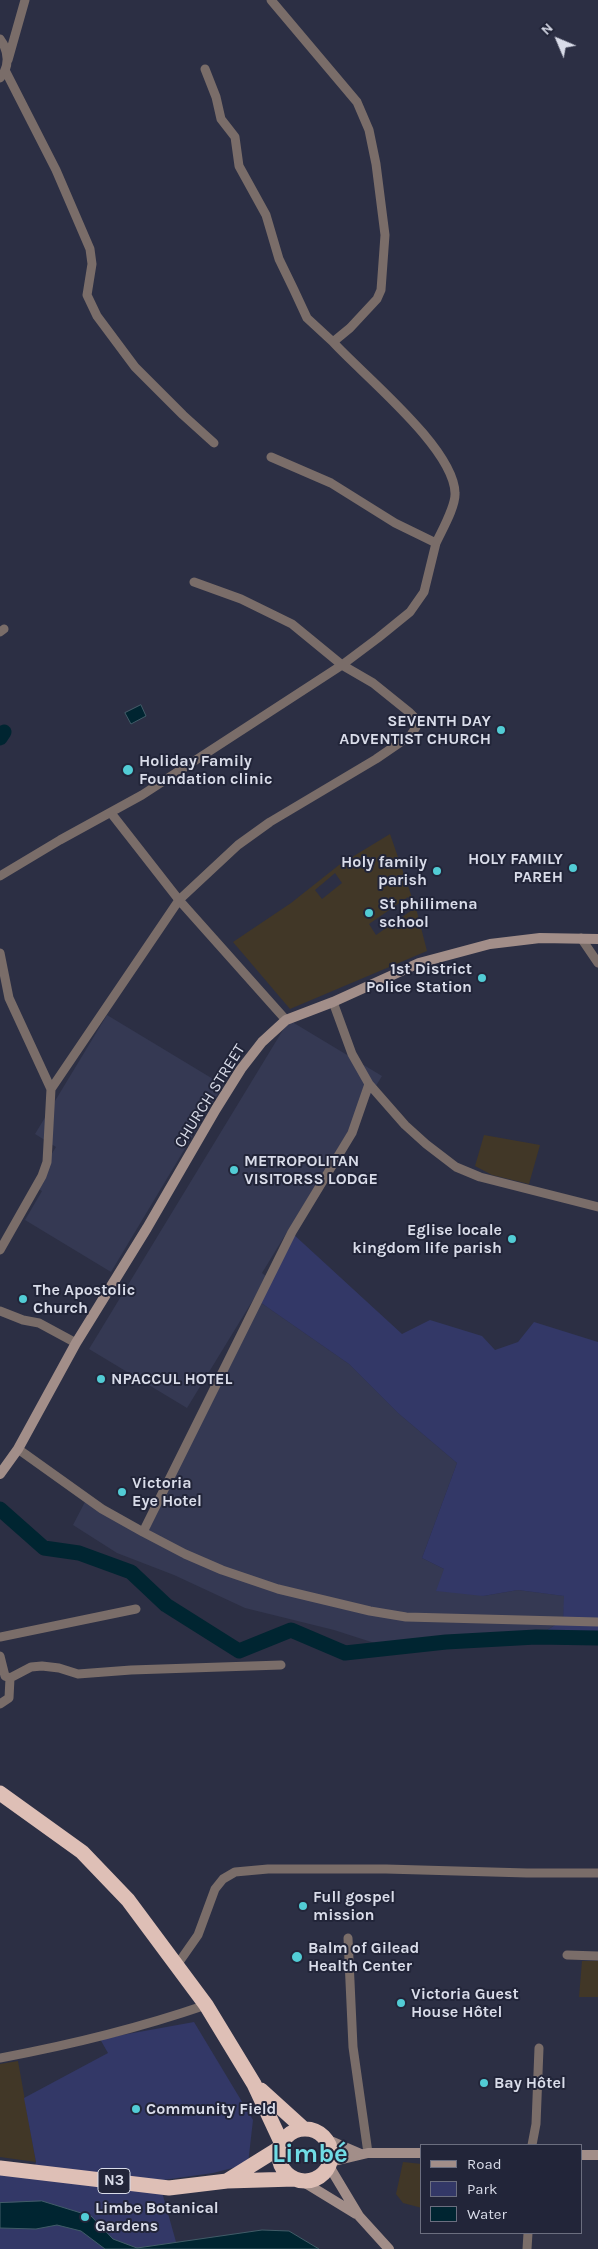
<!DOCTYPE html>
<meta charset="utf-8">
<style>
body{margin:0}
#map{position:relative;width:598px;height:2249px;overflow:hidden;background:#2c2f44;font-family:Karla,sans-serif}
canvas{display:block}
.legend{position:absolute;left:420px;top:2144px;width:162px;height:90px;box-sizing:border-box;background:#222539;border:1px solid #6b6e7f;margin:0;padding:6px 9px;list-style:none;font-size:15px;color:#d9dce9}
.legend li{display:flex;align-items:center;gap:10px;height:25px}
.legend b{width:25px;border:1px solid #6b6e7f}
.north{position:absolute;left:533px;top:15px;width:50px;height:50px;-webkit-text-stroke:4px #222539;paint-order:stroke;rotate:315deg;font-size:14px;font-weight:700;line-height:20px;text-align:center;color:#d9dce9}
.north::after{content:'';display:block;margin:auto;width:18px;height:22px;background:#d9dce9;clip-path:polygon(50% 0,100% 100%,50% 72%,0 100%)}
</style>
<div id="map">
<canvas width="598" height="2249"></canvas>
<ul class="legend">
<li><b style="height:6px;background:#a28e89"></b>Road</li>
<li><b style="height:14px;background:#333867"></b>Park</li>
<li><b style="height:14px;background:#002531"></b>Water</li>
</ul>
<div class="north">N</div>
</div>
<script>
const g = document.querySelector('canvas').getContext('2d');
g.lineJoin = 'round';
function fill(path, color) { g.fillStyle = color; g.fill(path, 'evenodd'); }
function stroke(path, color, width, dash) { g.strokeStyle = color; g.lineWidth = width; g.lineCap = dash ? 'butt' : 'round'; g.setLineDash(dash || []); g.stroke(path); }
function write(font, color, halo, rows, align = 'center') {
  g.font = font + ' Karla,sans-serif'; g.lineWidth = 4; g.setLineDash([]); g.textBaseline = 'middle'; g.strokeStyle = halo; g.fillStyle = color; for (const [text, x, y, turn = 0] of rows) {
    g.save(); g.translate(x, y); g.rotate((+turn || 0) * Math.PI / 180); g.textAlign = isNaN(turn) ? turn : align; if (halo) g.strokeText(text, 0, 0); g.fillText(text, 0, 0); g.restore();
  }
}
fill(new Path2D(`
 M107,1015L223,1085L111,1272L25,1220L42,1191L32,1185L56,1147L35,1134Z
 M289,1020L382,1076L262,1273L267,1277L187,1408L89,1349Z
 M257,1300L349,1364L398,1413L457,1463L422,1558L444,1569L483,1596L518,1590L565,1596L563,1620L536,1637L390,1648L334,1630L245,1608L174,1575L117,1553L73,1525L87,1498L143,1532Z`), '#353953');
fill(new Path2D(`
 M390,834L417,912L427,951L290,1009L233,942L291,903L339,865ZM335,873L342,883L322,899L315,890ZM408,897L415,908L376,935L369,924Z
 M484,1135L540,1145L529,1184L492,1175L475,1166Z
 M582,1961H598V1997H579Z
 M18,2061L36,2162L0,2157V2064Z
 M403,2162L422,2164V2208L403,2203L396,2194Z`), '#413727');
fill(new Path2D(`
 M292,1233L402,1334L430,1320L482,1336L495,1350L518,1342L534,1322L598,1342V1638L536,1637L563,1620L564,1596L518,1590L483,1596L436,1591L444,1569L422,1558L457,1463L398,1413L349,1364L257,1300Z
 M194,2022L253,2120L248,2164L213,2173L163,2180L34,2169L36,2162L24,2098L108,2053L100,2039Z
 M0,2168L160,2185L178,2249H0Z`), '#333867');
const water = new Path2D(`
 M141,705L146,716L131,724L125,713Z
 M42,2201L91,2216L113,2239L137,2248L262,2230L289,2231L319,2249H105L81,2231L57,2225L36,2229L0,2228V2203Z`);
fill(water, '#002531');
stroke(water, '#415c68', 1);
stroke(new Path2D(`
 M0,738L4,732
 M0,1509L44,1548L79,1553L131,1572L166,1605L239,1651L291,1630L345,1653L446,1642L536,1637L598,1638`), '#002531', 15);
stroke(new Path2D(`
 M271,0L357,102L369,130L376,164L385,235L381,290L377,299L350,328L333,342C363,375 454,448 455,493C456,506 442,530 436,543
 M0,39C9,51 10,67 0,78
 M8,60L25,0
 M205,69L216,97L221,119L235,137L239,166L266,215L279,259L294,290L307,318L333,342
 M6,72L56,170L90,249L92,264L87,295L97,316L135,367L183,415L214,443
 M0,632L4,629
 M111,813L179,900L286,1020
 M0,876L60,840L142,795L342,665L378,638L410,612L424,592L436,543L395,523L331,483L271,457
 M581,938L598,963
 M0,953L9,998L51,1089
 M333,1002L352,1054L369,1084L405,1125L426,1144L456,1167L480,1177L598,1207
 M0,1250L42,1176L47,1162L51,1089L179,900L238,845L270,822L376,759L411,735L416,727L415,718L409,712L373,683L342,665L292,624L241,599L194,582
 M0,1311L23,1320L39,1323L76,1343
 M18,1449L102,1509L143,1532L185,1554L222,1570L278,1589L370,1611L406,1617L598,1622
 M143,1532L292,1232L352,1133L369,1084
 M0,1637L136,1609
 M0,1656L5,1676L10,1678L31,1667L42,1666L59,1668L78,1674L131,1670L281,1665
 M0,1704L9,1698L10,1678
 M348,1938L353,2047L368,2153
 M567,1955L598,1956
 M177,1965L198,1935L215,1889L223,1879L235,1872L268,1869H386L527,1873H598
 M0,2058C70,2045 139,2028 206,2005
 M532,2145L536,2124L539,2048
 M527,2249L528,2233`), '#7a6d69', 9);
stroke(new Path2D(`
 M0,1474L18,1449L76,1343L147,1228L216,1109L241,1069L262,1042L286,1020L333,1002L419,963L490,944L540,938L598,939
 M326,2139L361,2154
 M582,2155H598
 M330,2162L368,2153H422
 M329,2166L359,2216L389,2249
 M302,2181L356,2214`), '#a28e89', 10);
stroke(new Path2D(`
 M0,1793L82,1852L128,1900L206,2005L254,2084L282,2144
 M261,2090L304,2129
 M279 2155a26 26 0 1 1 52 0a26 26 0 1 1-52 0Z
 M0,2168L169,2188L227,2181L295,2179
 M228,2180L281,2147`), '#debfb6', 15);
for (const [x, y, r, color] of [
 [501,730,5,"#52ccd5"],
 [128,770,6,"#52ccd5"],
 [573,868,5,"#52ccd5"],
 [437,871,5,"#52ccd5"],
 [369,913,5,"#52ccd5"],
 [482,978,5,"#52ccd5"],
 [234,1170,5,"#52ccd5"],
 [512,1239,5,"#52ccd5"],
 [23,1299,5,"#52ccd5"],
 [101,1379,5,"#52ccd5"],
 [122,1492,5,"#52ccd5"],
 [303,1906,5,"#52ccd5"],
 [297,1957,6,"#52ccd5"],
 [401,2003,5,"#52ccd5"],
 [484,2083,5,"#52ccd5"],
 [136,2109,5,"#52ccd5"],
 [85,2217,5,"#52ccd5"]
]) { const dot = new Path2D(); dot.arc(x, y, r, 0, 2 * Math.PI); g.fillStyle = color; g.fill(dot); stroke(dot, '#222539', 2); }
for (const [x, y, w] of [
 [114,2181,32]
]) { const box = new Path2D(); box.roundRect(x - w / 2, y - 12.5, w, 25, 4); g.fillStyle = '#222539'; g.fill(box); stroke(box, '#d9dce9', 1); }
write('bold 15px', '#d9dce9', null, [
 ["N3",114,2181]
]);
write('bold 16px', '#d9dce9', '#222539', [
 ["SEVENTH DAY",491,721,"right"],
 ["ADVENTIST CHURCH",491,739,"right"],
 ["Holiday Family",139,761],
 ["Foundation clinic",139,779],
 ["HOLY FAMILY",563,859,"right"],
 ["PAREH",563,877,"right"],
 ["Holy family",427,862,"right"],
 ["parish",427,880,"right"],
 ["St philimena",379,904],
 ["school",379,922],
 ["1st District",472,969,"right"],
 ["Police Station",472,987,"right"],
 ["METROPOLITAN",244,1161],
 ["VISITORSS LODGE",244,1179],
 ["Eglise locale",502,1230,"right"],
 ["kingdom life parish",502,1248,"right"],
 ["The Apostolic",33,1290],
 ["Church",33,1308],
 ["NPACCUL HOTEL",111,1379],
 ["Victoria",132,1483],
 ["Eye Hotel",132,1501],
 ["Full gospel",313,1897],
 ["mission",313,1915],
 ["Balm of Gilead",308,1948],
 ["Health Center",308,1966],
 ["Victoria Guest",411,1994],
 ["House Hôtel",411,2012],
 ["Bay Hôtel",494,2083],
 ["Community Field",146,2109],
 ["Limbe Botanical",95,2208],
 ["Gardens",95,2226]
], 'left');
write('16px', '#d9dce9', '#222539', [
 ["CHURCH STREET",210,1096,-58]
]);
write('bold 26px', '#70dce5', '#222539', [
 ["Limbé",310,2155]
]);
</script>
